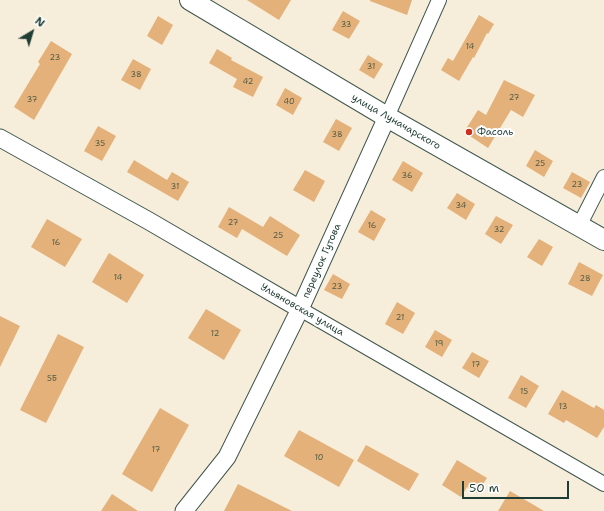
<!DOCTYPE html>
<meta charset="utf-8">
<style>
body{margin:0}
#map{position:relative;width:604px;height:511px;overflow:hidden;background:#f7eddb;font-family:"Shantell Sans",sans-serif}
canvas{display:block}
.north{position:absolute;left:12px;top:12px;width:40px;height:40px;-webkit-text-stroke:3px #fff;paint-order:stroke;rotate:38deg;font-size:11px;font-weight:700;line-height:16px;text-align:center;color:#1f3d34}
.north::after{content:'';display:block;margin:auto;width:14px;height:18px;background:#1f3d34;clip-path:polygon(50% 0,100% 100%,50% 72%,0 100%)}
.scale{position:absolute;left:462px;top:481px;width:107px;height:18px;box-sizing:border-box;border:2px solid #1f3d34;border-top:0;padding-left:5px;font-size:12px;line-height:14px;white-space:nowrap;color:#1f3d34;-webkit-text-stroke:3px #fff;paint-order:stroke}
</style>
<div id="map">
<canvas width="604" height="511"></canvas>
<div class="north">N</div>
<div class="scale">50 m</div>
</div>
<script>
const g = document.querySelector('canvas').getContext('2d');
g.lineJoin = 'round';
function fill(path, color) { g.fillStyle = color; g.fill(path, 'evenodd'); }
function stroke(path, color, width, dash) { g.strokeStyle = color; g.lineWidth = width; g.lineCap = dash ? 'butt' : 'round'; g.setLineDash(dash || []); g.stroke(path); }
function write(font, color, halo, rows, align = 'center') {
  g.font = font + ' "Shantell Sans",sans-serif'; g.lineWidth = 4; g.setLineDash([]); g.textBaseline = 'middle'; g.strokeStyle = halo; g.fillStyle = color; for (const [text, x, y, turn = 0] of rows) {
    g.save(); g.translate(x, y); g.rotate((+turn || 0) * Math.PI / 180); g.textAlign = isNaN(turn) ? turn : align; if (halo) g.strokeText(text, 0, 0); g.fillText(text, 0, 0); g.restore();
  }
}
fill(new Path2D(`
 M247,0H291L279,20Z
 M370,0H412L407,15L370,1Z
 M343,11L360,21L349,39L332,30Z
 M479,15L494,24L488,34L487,33L474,58L473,57L459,81L441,70L448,58L453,61Z
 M158,16L173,25L162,45L147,36Z
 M51,41L72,54L34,120L14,107L40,64L38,62Z
 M217,49L232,58L231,60L263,77L253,97L233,87L237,79L209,63Z
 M368,55L383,64L374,79L359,70Z
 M133,59L151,69L140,90L121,80Z
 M504,80L535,95L523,117L511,110L488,148L464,132L478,110L486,115Z
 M285,88L302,98L293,115L276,105Z
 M336,119L352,128L339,151L323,142Z
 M98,126L116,136L102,161L84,151Z
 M535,150L553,161L544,177L526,166Z
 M134,160L167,180L172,172L189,182L178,201L127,172Z
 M403,161L423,173L412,192L392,180Z
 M305,170L325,181L314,202L293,190Z
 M572,172L590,182L581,198L563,188Z
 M457,193L475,204L466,220L447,208Z
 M229,207L263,227L270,216L300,235L287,256L242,229L237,238L218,227Z
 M371,210L386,219L374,241L358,232Z
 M496,216L513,225L501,244L485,234Z
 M47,219L82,239L65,267L31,247Z
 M539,239L553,247L542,266L527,257Z
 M109,253L144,275L127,303L92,282Z
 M579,262L603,275L592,296L568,284Z
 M333,274L350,284L342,299L324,290Z
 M397,302L415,313L403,334L385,324Z
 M206,309L241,330L224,360L188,338Z
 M0,316L20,326L0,367Z
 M435,330L452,340L442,357L425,347Z
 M58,334L84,347L46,423L20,410Z
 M472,352L489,361L479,378L462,368Z
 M521,375L539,386L526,408L508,398Z
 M562,390L594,408L596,405L604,410V427L597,438L566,420L564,423L548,414Z
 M160,408L189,425L152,492L122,474Z
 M299,430L354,460L339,487L284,456Z
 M366,445L419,474L409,491L357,461Z
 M457,460L487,478L477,493L467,487L461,497L442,485Z
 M238,484L292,511H224Z
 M510,491L544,511H498Z
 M112,494L138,511H101Z`), '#e3b179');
const minor = new Path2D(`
 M387,117L439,0
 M579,226L604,177
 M300,309L604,484`);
const tertiary = new Path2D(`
 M0,138L149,221L300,309
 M184,511L227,457L300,309L387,117`);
const secondary = new Path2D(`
 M190,0L387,117L604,240`);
stroke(minor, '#3f574d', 16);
stroke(tertiary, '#3f574d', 19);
stroke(secondary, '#3f574d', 22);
stroke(minor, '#fff', 14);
stroke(tertiary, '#fff', 17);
stroke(secondary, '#fff', 20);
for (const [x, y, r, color] of [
 [469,132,4,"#c8321e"]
]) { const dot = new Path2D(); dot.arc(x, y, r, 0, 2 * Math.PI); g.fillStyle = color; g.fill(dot); stroke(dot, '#fff', 1.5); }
write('8px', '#505a45', null, [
 ["33",346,25],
 ["14",470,47],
 ["23",55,58],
 ["31",371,67],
 ["38",136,75],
 ["42",248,82],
 ["27",514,98],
 ["37",32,100],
 ["40",289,102],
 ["38",337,135],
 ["35",100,144],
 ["25",540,164],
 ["36",407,176],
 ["23",577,185],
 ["31",175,187],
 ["34",461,206],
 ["27",233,223],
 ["16",372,226],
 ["32",499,230],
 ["25",278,236],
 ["16",56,243],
 ["14",118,278],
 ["28",585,279],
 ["23",337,287],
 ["21",400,318],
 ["12",215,334],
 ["19",439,344],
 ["17",476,365],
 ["5Б",52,379],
 ["15",524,392],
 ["13",563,407],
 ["17",156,450],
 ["10",319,458]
]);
write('10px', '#1f3d34', '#fff', [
 ["улица Луначарского",396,122,30],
 ["переулок Гутова",322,261,-66],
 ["Ульяновская улица",302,310,30]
]);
write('10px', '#1f3d34', '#fff', [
 ["Фасоль",477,132]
], 'left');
</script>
